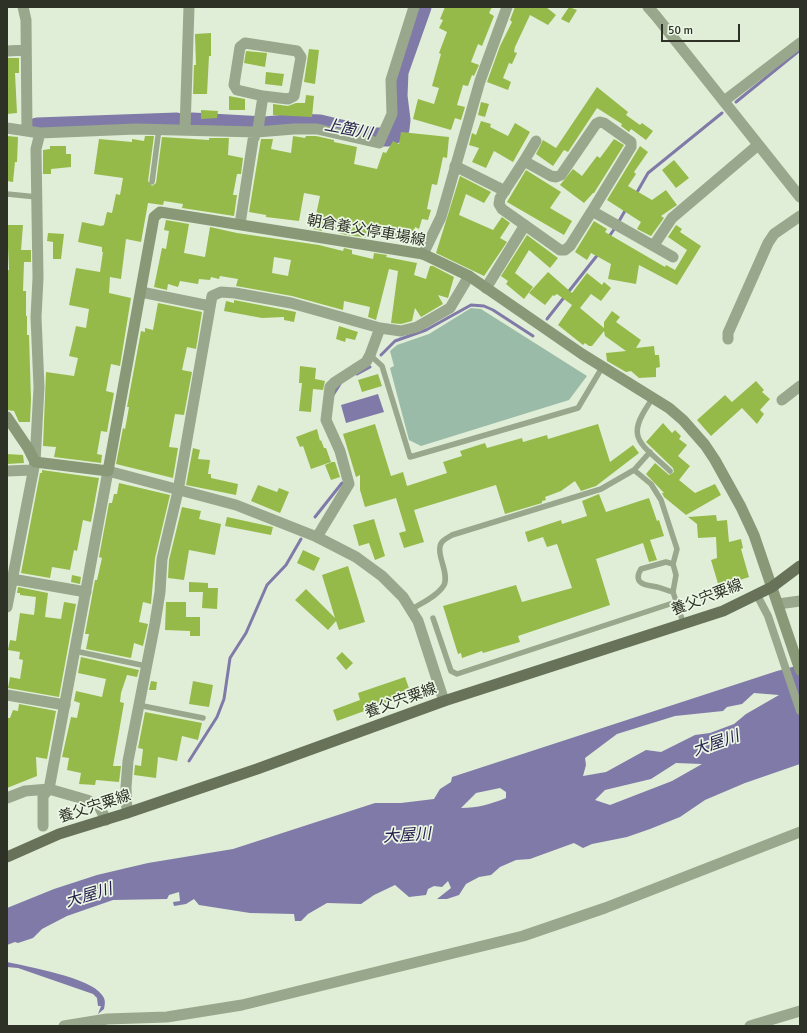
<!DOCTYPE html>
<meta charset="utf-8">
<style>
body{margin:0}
#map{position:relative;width:807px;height:1033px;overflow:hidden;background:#e0eed8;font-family:Signika,sans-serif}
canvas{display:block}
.frame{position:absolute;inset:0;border:8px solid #2d3126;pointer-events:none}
.scale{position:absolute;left:661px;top:24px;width:79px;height:18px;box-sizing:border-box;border:2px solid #2d3126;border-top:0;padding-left:5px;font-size:12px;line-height:14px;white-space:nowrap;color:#2d3126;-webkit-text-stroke:3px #ebf6e4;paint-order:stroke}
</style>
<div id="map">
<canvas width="807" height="1033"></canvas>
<div class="frame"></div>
<div class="scale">50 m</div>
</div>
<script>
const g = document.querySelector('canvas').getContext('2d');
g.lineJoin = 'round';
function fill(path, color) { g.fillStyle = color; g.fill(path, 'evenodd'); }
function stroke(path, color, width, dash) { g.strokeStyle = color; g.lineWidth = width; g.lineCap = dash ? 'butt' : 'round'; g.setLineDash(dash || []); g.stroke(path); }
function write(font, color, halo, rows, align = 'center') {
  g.font = font + ' Signika,"Noto Sans JP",sans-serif'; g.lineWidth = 3.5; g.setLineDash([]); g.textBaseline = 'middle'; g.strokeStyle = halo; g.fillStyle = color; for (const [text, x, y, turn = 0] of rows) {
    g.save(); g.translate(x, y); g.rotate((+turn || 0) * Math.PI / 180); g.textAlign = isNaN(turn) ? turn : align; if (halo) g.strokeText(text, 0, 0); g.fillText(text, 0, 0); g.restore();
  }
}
fill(new Path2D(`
 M471,308L481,309L587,376L569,400L421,446L409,440L390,368L394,366L390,351L397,345L429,334Z`), '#9abba8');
fill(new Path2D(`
 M378,394L384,412L346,423L341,405Z
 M800,665V764L745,783L705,800L680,817L650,829L627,837L592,844L583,848L574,843L530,859L516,860L500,867L491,875L479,877L466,884L459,895L447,899H437L451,888L448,881L442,887L434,886L428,889L426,895L409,897L395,885L374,895L361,904L327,903L308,914L301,921H295L294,914L250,913L199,905L194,899L186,904L174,906L173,902L180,901L179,892L169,895L167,899L113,900L67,916L42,929L33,938L18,943L15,942L7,945V908L54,889L97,875L148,863L233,849L375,803H401L434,799L440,789L451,782L452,777L777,671ZM754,693L779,695L746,714L734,724L710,733L695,735L661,752L646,750L606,772L583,776L586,765L585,758L617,734L675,716L723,711L727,707L742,704ZM676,763L702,764L672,781L610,805L595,800L605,790L651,779ZM500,788L506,792V798C491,804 478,808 461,808L476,793Z
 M7,962C28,967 90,977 102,995C106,1000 105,1004 104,1009L98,1014L101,1006H98L97,998L93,994L18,968L7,967Z`), '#807aa8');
stroke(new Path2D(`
 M736,102L800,50
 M636,194L648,173L722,113
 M618,223L626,209
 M608,238L615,228
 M547,319L599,253
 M381,355L395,341L426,330L471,305L484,306L493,310L533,336
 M357,374L370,367
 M333,395L340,384
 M315,517L342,483
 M189,761L217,717L224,699L230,658L246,633L267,585L286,565L301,539`), '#807aa8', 3);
stroke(new Path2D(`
 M192,122L265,126L298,123L320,124L374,137H388L395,134L400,129L401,120L398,96L399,72L422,7
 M37,127L177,122`), '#807aa8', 19);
fill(new Path2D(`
 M445,7H492L489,13L494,16L482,46L478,44L471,62L479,65L474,76L472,75L468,86L463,85L457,105L465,107L461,120L455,118L451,130L413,119L418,99L434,104L439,88L432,86L441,54L439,53L447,32L439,28L443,20L440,19Z
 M515,7H546L556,15L548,25L530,15L515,47L514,52L517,53L512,64L509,63L503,78L511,82L508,90L487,82L500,46L512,22L510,20Z
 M569,7L577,10L569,23L561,19Z
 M211,33V56H209L207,94H193L194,65H196L195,34Z
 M309,49L319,50L315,84L304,82Z
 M246,51L267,53L265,67L244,63Z
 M7,58H19V73H15L17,113L7,114Z
 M266,72L284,74L282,86L265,84Z
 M597,87L628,112L626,115L640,125L642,123L653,131L646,140L631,129L629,132L621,126L622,124L597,108L568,152L564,150L553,166L536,154L543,140L556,148Z
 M306,95L314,96L312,117L273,115V104L288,106L296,103H305Z
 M229,96L245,99V110H229Z
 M481,102L489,104L485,117L478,115Z
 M201,110L218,111L217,118L201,119Z
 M481,121L491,124L490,127L508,136L515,123L530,132L513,162L494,151L486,168L472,162L479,148L469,145L472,133L476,135Z
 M401,132L449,137L447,158L443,157L437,185L432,184L427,209L431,210L428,220L422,219L419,229L415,227L412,240H409V242L371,234L370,238L346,235L339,233L340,230L322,227V231L313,229L320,196L304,193L299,221L266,217V215L249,212L261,139H273L271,149L291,153L293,136L305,138L306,136H316L334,140V142L357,147L354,164L377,169L383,152L386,153L393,141L399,144Z
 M7,136L18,137L17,162H15L13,182L7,181Z
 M145,136H154L148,181L152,186L156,183L162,137L209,140V138H229L228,155L243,158L241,174H237L233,195H237L234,216L182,208L183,204L164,201L163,205L148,203L141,242L126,239L121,279L110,277L109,293L131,298L120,366L111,364L106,391L114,393L107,432L101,431L97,454L102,455L101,463L54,457L56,447L43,446L46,372L74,376L78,358L69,356L72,344L76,326L86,328L89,309L69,305L76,268L100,272L103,252H102V247L78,242L82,222L101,226L104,225L107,212L112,213L116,194L120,195L123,178L94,174L99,139L132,142V139L144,141Z
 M614,139L624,145L594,193H593L584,203L560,185L573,169L582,176L597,156L600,158Z
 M50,146H66V154H71V167L51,169V174H43V150L50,149Z
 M640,146L648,152L634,172L636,174L628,186L652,200L666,190L677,205L661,216L664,218L651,236L637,229L641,222L607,200Z
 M674,160L689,178L676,188L662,170Z
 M526,170L561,192L550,208L572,221L564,235L507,202Z
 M460,176L491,192L484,203L466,194L459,215L493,230L502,217L510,223L500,238L507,242L484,276L436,253Z
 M166,220L189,224L184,253L205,257L210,227L237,233L319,245L343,251L344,248L352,250V254L373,259L374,253L387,255L386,257L417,263L414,275L426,279L430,266H433L454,277L448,298L438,295L443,304L421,317L415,308L412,321L401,324L391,323L398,271L389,269L376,320L368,317L370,307L344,301L343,310L292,296L236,286L238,279L220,276L219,279L211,277L210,280L199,279L198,284L180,281L178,287L168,284L167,290L154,287L162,248L166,249L169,231L164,230ZM274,257L291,260L288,276L272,273Z
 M594,221L607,229L605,232L665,267L666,265L675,270L687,250L668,237L676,225L682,229L680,232L701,246L677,285L639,265L636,284L608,279L611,264L591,253L587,260L575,252Z
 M7,225H23L21,250H31V262H24L23,291H26V316H27V335H29L31,400L30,422H19L14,411L7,410V270H9Z
 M48,233L64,234L61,259H53V242L47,241Z
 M527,235L558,258L550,268L529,250L515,273L533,287L524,299L506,284L508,281L501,276Z
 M548,272L572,293L587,273L602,285L604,282L611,288L601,301L591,294L580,308L604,328V322L612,311L620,317L616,322L641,340L636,348L654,346L655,355H659L660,367L656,368V377L639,378L631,371L626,372L607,361L606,353L626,351L605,336L604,331L592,346H589L585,343L583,345L558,325L572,305L557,294L554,296L553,295L545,305L529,293Z
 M234,300L296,312L294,322L284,320V317L262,318L224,311L226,301L234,303Z
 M158,303L202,312L196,349L187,347L182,370L192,372L184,415L175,414L169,447L178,448L173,478L116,464L123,428L125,429L129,407H127L141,331L145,332V328L153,330Z
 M339,326L358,332L355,340L346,338L345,342L336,339Z
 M300,366L316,368L315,379L325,381L323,390L313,389L311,412L299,411L302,383H299Z
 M378,374L382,386L362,392L358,380Z
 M756,381L764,390L762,392L770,399L760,410L764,414L757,424L742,408L711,436L697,420L725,395L732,402Z
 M663,423L672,433L675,430L681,436L679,439L687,445L678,456L690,466L679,480L695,493L715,484L721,495L686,515L664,497L662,493H664L646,474L655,463L669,475L674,472L673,468L646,442Z
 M375,424L391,476L403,472L407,486L447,473L443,462L462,456L460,451L485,443L487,448L522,438L523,442L547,435L548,439L598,424L610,462L633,445L639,453L596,486L581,491L575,481L561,491L545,497L546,500L542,501V503L505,514L496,485L414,510L424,542L404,548L399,533L406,531L396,498L365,507L360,490V475L356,477L343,434Z
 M317,429L320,441L321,440L324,448H326L331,462L311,469L303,446L300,447L296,437Z
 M193,448L200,450L198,459L210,460L208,474H211V478L238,484L236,495L186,485Z
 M7,454L23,455L24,463L7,464Z
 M332,462H335L340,477L331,480L325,465Z
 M42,470L99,478L91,522L83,520L77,551L74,550L70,570L52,567L50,578L21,573L40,473H42Z
 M119,483L170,495L155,558L151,604L143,602L139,622L148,624L143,646L134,643L131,658L86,649L89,634H85L95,580H97L102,558L99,557L109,503H112L114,494H117Z
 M258,485L277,492L279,488L289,492L280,513L251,501Z
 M599,494L606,512L649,498L657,521L659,520L664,536L650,540L657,560L649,562L643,543L596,559L610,605L518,636L520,642L483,653L482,651L462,658L461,653L458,654L443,606L516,585L522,602L572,588L557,544L547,547L543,537L528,542L525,532L561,520L562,524L587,516L582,501Z
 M182,507L201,511L199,519L221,524L215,555L189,550L184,580L168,578L169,560Z
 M716,515L717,521L727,520L729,542L741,539L743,548L741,549L749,577L719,587L711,560L717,558L716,537L698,538L697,524L688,517Z
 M227,517L273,527L271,535L225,526Z
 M374,519L385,556L375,560L369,543L359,546L353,525Z
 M303,550L320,558L314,571L297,563Z
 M348,566L365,622L339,630L336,621L328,630L295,600L306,589L335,618L322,575Z
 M72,575L81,577L80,584L71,582Z
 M189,582L208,583V588H218L217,609L202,608L203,592H189Z
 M18,587L48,593L45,617L61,619L64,602L76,604L59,697L8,688L10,677L20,679L23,660L19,659L20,652L8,650L10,640L16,641L20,613L34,615L36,597L20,595V593H17Z
 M716,588L718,595L701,601L698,594Z
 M166,602H186V617H200V636H190V631L165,630Z
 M342,652L353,663L346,670L336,658Z
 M81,657L139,670L137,677L127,675L121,693L120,702L124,703L113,766H121L119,782L96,780L95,785L79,784L81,773L67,770L69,758L62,757L71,717L77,718L80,703L74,701L76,691L102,697L106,679L78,673Z
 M405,677L411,694L337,721L333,710L360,700L358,693Z
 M151,681L157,682L156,690H149Z
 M193,681L213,685L209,707L189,704Z
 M19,704L56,711L47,759L36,757L37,776L7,788V718H10L13,710L18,711Z
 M145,712L202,723L198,740L182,736L177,761L158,757L156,778L134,775L135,765L141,766L143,749L138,748Z`), '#95ba4a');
stroke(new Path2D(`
 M152,182L159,129
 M7,194L37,197
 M370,355L382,366L410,457L578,408L603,366
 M653,398C624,438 638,441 670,471
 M650,452L634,470L651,484L661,500L677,549L673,564L676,575L673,592L684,625
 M673,564L666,562L641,569C632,584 646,585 657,587C662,588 668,591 673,592
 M411,610C421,603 438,596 444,585C450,573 434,552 442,542C444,539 449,537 452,535L601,489L634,470
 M433,618L451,671L457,674L676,602
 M75,651L146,666
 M138,705L203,718`), '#99a78c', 5.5);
stroke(new Path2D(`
 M757,595L768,616L800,711`), '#99a78c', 8);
stroke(new Path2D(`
 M23,7L26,20L27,131
 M7,51L26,50
 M724,101L800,43
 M7,128L40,133L136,129L257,132L294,129H317L379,143L392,114L391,80L414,7
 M185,129L189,7
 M524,161L536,141
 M455,166L505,191
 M592,211L570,246L565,250H560L502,209L499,204L500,198L524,161L551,176L556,177L561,175L596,124L600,122L604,123L631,142V147L592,211L673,257
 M240,224L253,140L258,129L263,96L237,90L234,85L240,47L245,43L297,51L301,57L294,96L288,99L263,96
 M654,245L672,218L758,145
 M486,288L525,225
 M141,292L210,306
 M728,339V333L768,243L774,234L800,216
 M782,400L800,386
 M7,471L33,470
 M317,537L349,484L340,451L326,420L330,387L335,382L366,362L370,355L380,328
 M12,579L86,592
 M778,604L800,601
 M7,607L35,462L39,387L36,317L38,278L36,149L40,133
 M7,695L65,705
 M127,813L126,787L128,761L155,623L160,592L162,559L178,491L212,296L221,292L235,293L291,303L380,328L401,331L417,327L450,308L469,276
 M64,1026L107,1019L167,1017L242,1005L523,936L605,908L800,832
 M750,1026L800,1011`), '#99a78c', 11);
stroke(new Path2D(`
 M648,7L656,16L800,197
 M423,254L441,217L480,81L507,7
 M7,798L25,791L49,789L87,800L99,806L106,820
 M43,826V796L49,789L108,471L236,505L317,537L356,557L382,576L403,597L418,621L444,701`), '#99a78c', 11);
stroke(new Path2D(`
 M7,417L28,448L35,462L108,471L154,217L160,212L423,254L469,276L582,354L669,408L683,420L705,445L715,460L741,507L754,535L800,670`), '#899877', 11);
stroke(new Path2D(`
 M7,857L59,834L127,813L257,769L444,701L723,611L772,587L800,566`), '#677258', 11);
write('15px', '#2d3126', '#ebf6e4', [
 ["朝倉養父停車場線",366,231,10],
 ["養父宍粟線",707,598,-21],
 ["養父宍粟線",401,701,-20],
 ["養父宍粟線",95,807,-18]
]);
write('italic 16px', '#27204e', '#ebf6e4', [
 ["上箇川",348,130,11],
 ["大屋川",716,744,-19],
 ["大屋川",407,836,-4],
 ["大屋川",89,896,-16]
]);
</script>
